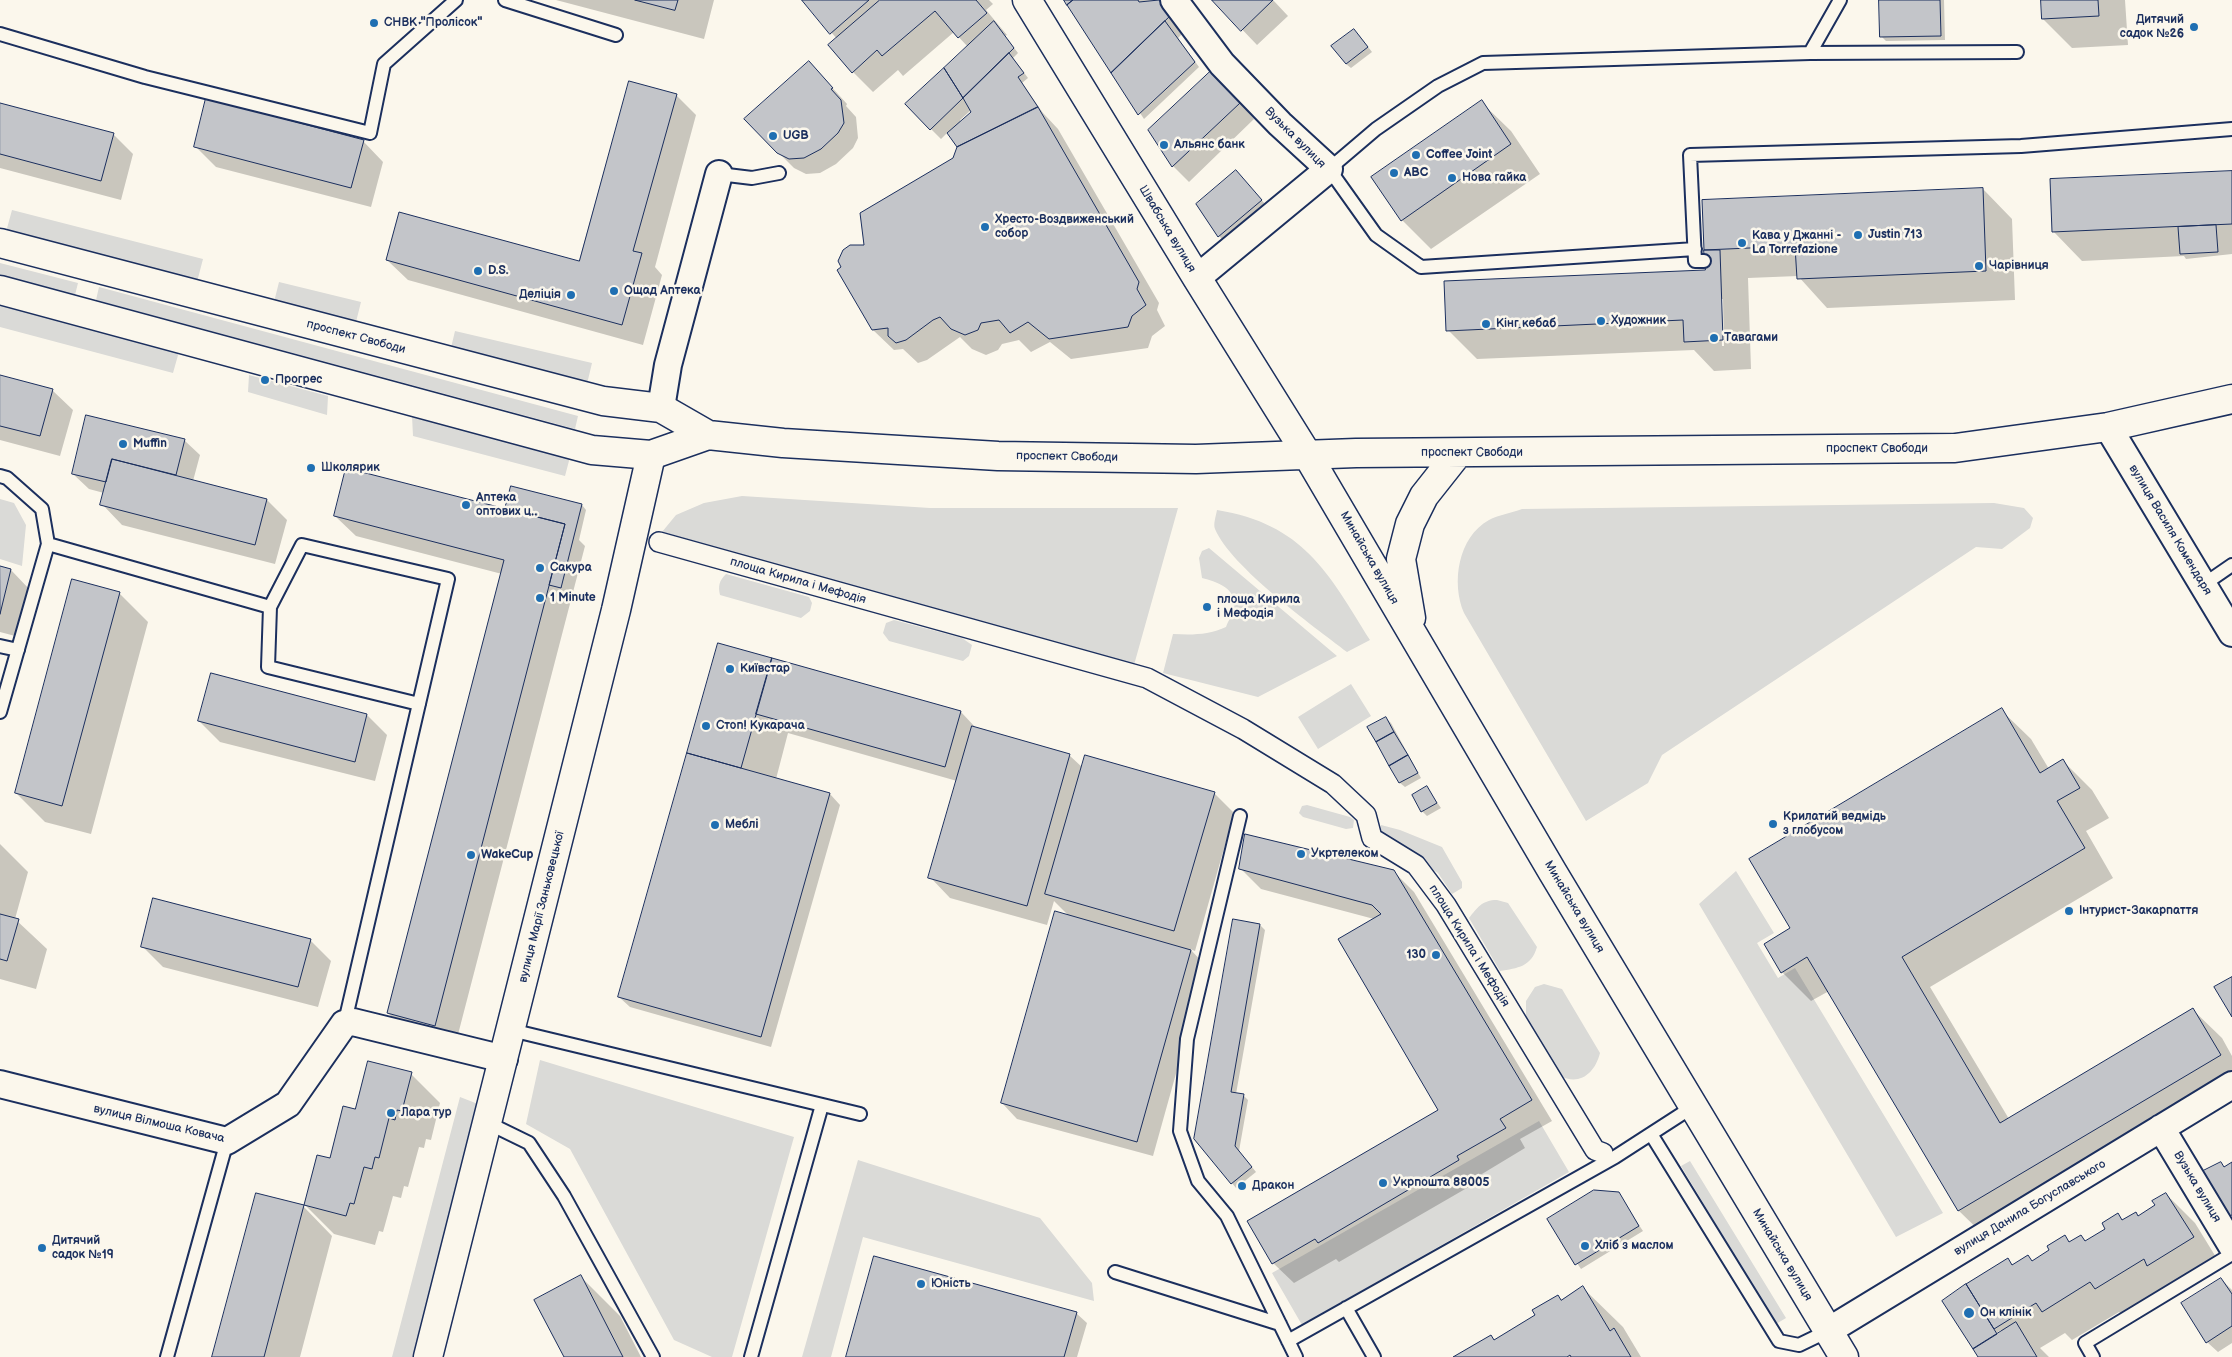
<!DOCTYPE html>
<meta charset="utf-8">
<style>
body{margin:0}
canvas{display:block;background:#fbf7ec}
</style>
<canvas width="2232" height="1357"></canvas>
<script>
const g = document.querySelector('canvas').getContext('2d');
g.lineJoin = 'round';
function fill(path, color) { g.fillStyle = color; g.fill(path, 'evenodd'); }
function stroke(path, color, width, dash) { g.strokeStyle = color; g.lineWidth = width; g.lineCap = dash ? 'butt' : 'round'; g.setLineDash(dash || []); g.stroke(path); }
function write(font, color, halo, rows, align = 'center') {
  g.font = font + ' "Balsamiq Sans",sans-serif'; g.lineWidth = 5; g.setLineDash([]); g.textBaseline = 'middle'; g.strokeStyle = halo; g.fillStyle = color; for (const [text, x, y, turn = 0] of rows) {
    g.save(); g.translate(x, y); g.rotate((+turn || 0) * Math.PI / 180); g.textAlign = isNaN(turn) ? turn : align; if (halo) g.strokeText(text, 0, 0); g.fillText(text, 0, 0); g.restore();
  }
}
fill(new Path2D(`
 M12,210L203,259L197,282L6,232Z
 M0,263L78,283L75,295L0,275Z
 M279,282L361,302L356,322L274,302Z
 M99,287L578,416L575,429L96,300Z
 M0,301L180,348L173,373L0,327Z
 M455,331L592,363L587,384L450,352Z
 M249,375L328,396L327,415L248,392Z
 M412,416L570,457L565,476L413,436Z
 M742,496L930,508H1178L1134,665L662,532L676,515L704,503Z
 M0,499L14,503L26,525L22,566L0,559Z
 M1994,503L2024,508L2033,518L2030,528L2002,549L1976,547L1662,755L1648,783L1586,821L1464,613C1451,583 1458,537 1489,520C1498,515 1511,513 1522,509Z
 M1217,510C1303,524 1328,572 1370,640L1347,652C1312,625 1232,568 1215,529C1213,524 1216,516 1217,510Z
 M1209,548L1337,656L1258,697L1163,673L1173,634C1193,635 1208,635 1226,627C1228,621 1233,614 1234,608C1237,588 1217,582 1202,578L1199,558L1202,551Z
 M726,574L809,597L812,603L810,611L801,618L720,595C718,586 719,581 726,574Z
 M894,620L962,638L972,645L969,656L963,661L889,641L883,633L886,623Z
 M1351,684L1371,716L1318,749L1298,717Z
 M1307,805L1350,817L1354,820L1353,828L1346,829L1303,817L1299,813L1302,806Z
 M1381,825L1400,830L1442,847L1462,882V888L1452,894L1438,873L1379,836Z
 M1736,871L1774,933L1757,943L1778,978L1795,968L1943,1213L1896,1237L1699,904Z
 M1497,900L1508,903L1537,947C1531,967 1518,968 1500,971L1469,918C1477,908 1482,900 1497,900Z
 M1544,984L1562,989L1600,1053C1595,1073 1580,1086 1560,1076L1526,1017V1001L1535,987Z
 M540,1060L794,1137L732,1357H712L674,1340L570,1149L526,1124Z
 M460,1097L478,1104L413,1357H392Z
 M1539,1121L1569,1172L1302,1325L1272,1273Z
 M858,1160L1040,1218L1092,1283L1094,1301L863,1237L831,1357H802Z
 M1690,1161L1786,1318L1776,1324L1681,1166Z`), '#dadad7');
fill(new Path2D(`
 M556,0H714L704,39Z
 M804,0H989L993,4L986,10L1007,35L1005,36L1018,53L1013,58L1028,78L1022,83L1043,113L1058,129L1159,303L1157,310L1165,326L1152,336L1148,348L1071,359L1050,342L1031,352L1019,340L1002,344L998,350L986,355L972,349L960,337L927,360L918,363L903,349L894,350L873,330L865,246L954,159L958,146L948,132L941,139L931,129L968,47L954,32L903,76L898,70L873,92L853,72L837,39ZM971,110L973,112L961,122L960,120Z
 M1065,0H1158L1185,31L1178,38L1199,67L1144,119Z
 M1214,0H1273L1288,16L1257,45Z
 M1881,0H1944L1945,40L1886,41L1881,36Z
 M2042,0H2125L2128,45L2072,48L2043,19Z
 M1359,35L1372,52L1351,68L1346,64Z
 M809,62L847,104L846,106L856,117L858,138L853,148L836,164L820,173L806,174L794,168L778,152Z
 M1227,87L1254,119L1189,182L1173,166L1150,130Z
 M676,95L696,115L655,267L662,275L643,345L408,280L387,260L579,263Z
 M1481,102L1511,131L1540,174L1431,249L1402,220Z
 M0,104L113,134L133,154L121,200L0,168Z
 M363,141L383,162L371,207L216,167L195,146Z
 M1236,172L1276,216L1235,252L1219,236L1198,204Z
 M2232,172V254L2186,259L2184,256L2082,261L2053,231Z
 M1983,189L2012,219L2015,300L1827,308L1798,276L1748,278L1751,369L1714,371L1694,350L1477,359L1448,330L1706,271L1703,201ZM1720,299H1723L1724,346H1722Z
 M0,376L52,390L73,410L60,456L0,440Z
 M87,416L184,440L200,455L193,481L267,500L287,520L275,564L122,525L102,504L104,493L89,489L73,474Z
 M512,487L582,505L586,510L579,540L585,546L455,1046L408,1033L388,1013L502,574L356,536L335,516L506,510Z
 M0,568L11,570L31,591L19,637L0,632Z
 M119,593L148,622L91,834L45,822L16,793Z
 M719,644L961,712L976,728L1069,755L1083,768L1214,793L1234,813L1195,951L1190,949L1206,966L1153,1156L1017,1119L1002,1103L1070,917L1054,901L1047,925L950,898L930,877L957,781L788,733L776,779L830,794L840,805L771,1047L630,1007L619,997Z
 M212,675L367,715L387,735L375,781L220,742L199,721Z
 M2001,710L2031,739L2049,769L2063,761L2092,790L2109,818L2086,831L2113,878L1930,987L2009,1119L2192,1009L2222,1038L2232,1056V1094L1989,1240L1959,1211L1829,991L1811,1001L1782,972L1792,929Z
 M1386,718L1391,723L1421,778L1405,787L1400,783L1369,727Z
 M1427,788L1441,808L1427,816L1422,811Z
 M0,844L28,872L15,919L47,949L36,989L0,979Z
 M1240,868L1393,871L1414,892L1552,1121L1520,1139L1525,1148L1477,1177L1479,1181L1339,1262L1336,1259L1294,1283L1273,1263L1439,1110L1374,919L1261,889Z
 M1260,925L1265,930L1236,1094L1243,1095L1248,1100L1239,1151L1256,1172L1236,1188L1195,1138Z
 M310,940L331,961L318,1007L163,967L142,946Z
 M411,1074L440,1103L431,1140L426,1139L424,1148L419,1147L408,1187L404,1186L401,1198L393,1196L383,1232L379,1231L375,1245L334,1234L305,1205L356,1111Z
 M1618,1194L1643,1231L1581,1269L1548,1220Z
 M2166,1194L2195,1223L2222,1267L2125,1318L2119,1312L2072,1340L2065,1333L2040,1348L2049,1357H1979L2003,1332L2001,1330L1974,1347L1943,1301L2008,1260L2013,1265L2028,1257L2033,1262L2051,1250L2065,1237L2071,1243L2081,1236L2087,1242L2107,1229L2118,1215L2124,1221L2139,1217L2157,1206Z
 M303,1206L332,1236L300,1357H214Z
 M581,1277L620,1316L641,1357H565Z
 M2221,1279L2232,1290V1343L2218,1352L2207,1342Z
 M1583,1288L1623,1327L1641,1357H1456L1491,1336L1495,1340L1537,1316L1558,1296L1562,1300Z
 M1076,1313L1087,1323L1077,1357H847Z`), '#0003');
const building = new Path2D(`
 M635,0H678L675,10Z
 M802,0H869L830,34Z
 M880,0H976L987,13L958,38L935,11L882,56L877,50L852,73L828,45Z
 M1064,0H1073L1067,5Z
 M1073,0H1138L1139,2L1159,0L1171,15L1111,73L1067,5Z
 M1212,0H1273L1241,31Z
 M1879,0H1940L1941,36L1880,37Z
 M2041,0H2098L2099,16L2042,19Z
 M994,21L1014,48L963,98L944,68Z
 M1165,21L1195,62L1138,115L1111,73Z
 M1354,29L1368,47L1346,64L1331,46Z
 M1009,53L1024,73L1018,77L1038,107L957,147L947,133L971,112L963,98Z
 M809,61L833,88L831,89L841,100L844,123L838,133L821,149L804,158L789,159L777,153L744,119Z
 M944,68L963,98L930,130L905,104Z
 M1212,70L1240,103L1172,167L1148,130Z
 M629,81L677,94L633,251L642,253L622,325L386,260L399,212L579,261Z
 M206,98L364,140L351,188L194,147Z
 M1482,100L1511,144L1401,221L1371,177Z
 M0,103L114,133L101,181L0,154Z
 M1038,107L1139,282L1137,289L1146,305L1132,316L1128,327L1049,339L1028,322L1010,333L999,320L981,323L978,330L965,335L951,329L940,317L933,320L906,340L896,343L888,336V328L872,330L837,270L841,267L838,261L843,250L850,245H864L860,213L953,158L957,147Z
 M1236,170L1262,200L1218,237L1196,204Z
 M2232,171V224L2052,232L2050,179Z
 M1983,188L1986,271L1797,279L1795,246L1704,250L1702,200Z
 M2216,225L2218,252L2180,254L2178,227Z
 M1704,250H1720L1723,340L1684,342L1683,320L1446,331L1444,281L1705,270Z
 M0,375L53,389L40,436L0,426Z
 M86,415L185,439L176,475L112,459L106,482L72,474Z
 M112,459L267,499L255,545L100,505Z
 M346,468L565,524L435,1026L387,1013L504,560L334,516Z
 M511,486L582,504L561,588L549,585L565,524L505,509Z
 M0,566L11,569L0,614Z
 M72,579L120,592L62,806L15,793Z
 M718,643L772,658L741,768L687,753Z
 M772,658L961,711L945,767L756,714Z
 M211,673L367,714L355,762L198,721Z
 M2002,708L2040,773L2063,759L2080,788L2057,801L2085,848L1902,957L2000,1123L2193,1008L2221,1055L1958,1211L1807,957L1781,973L1764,944L1790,928L1749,859Z
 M1386,717L1394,732L1376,742L1367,727Z
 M972,726L1070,754L1027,906L928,878Z
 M1394,732L1408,755L1389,766L1376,742Z
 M687,753L830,793L761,1037L618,997Z
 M1085,755L1215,792L1174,931L1045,894Z
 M1408,755L1418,773L1399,783L1389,766Z
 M1427,786L1437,803L1421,812L1412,795Z
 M1245,834L1394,870L1532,1100L1500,1119L1506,1128L1457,1156L1459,1160L1318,1243L1315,1239L1272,1264L1247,1221L1438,1110L1338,939L1381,914L1372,905L1239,869Z
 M153,898L311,939L298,987L141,947Z
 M1055,911L1191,950L1137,1142L1001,1103Z
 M0,914L19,919L7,961L0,959Z
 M1233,919L1260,924L1231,1092L1244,1094L1235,1146L1252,1167L1231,1184L1194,1139Z
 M2232,977V1017L2214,987Z
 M368,1061L412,1072L402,1111L397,1110L395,1120L389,1118L379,1158L375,1157L372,1169L364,1167L354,1204L350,1203L346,1216L304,1205L317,1155L330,1158L343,1106L355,1109Z
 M2221,1162L2224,1167L2232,1162V1215L2230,1216L2203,1171Z
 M1594,1190L1619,1192L1639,1226L1575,1265L1547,1219Z
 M256,1193L304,1205L264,1357H212Z
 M2166,1193L2194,1237L2147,1266L2144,1259L2095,1289L2090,1282L2042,1312L2036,1303L1994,1329L1966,1284L2008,1258L2012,1265L2028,1255L2032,1261L2049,1250L2047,1246L2065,1235L2069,1242L2081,1235L2085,1241L2105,1229L2102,1223L2118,1213L2122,1220L2136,1212L2138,1216L2155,1205L2152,1201Z
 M874,1256L1077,1312L1064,1357H846Z
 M581,1275L623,1357H564L534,1300Z
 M2221,1278L2232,1294V1326L2206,1343L2181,1303Z
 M1966,1284L1997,1334L1973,1349L1942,1301Z
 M1583,1286L1610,1331L1614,1328L1631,1357H1571L1570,1355L1567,1357H1453L1491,1335L1494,1340L1535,1315L1532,1310L1558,1295L1561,1300Z
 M2016,1322L2037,1357H1978L1973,1349Z`);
fill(building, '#c3c5c9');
stroke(building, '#1b2f5e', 1);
const service = new Path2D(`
 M505,0L616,35
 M0,34L145,77L370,133L384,64L456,0
 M1810,53L1840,0
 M719,174L752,178L779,173
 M1695,249L1421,267L1376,235L1329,169L1376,129L1438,86L1483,63L1810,53L2017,52
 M1704,261H1695L1690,155L2021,146L2232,129
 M0,476L7,478L42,509L48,544L0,712
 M48,544L270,607
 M2203,585L2232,565
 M0,646L18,650
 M1240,816L1187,1039L1180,1131L1198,1181L1227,1216L1296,1357
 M344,1024L347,1013L448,579L302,545L270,607L268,667L419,704
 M511,1030L860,1114
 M488,1123L529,1143L564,1196L653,1357
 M1651,1134L1779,1341L1799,1345L1828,1331
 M1115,1272L1280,1324
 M1346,1308L1374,1357
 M1288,1341L1615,1157L1694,1106
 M167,1357L227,1141
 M751,1357L822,1105
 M2093,1357L2085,1343L2232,1254`);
const pedestrian = new Path2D(`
 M659,542L1147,678L1243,729L1333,784L1366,815L1372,838L1416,865L1446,905L1595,1150L1603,1153`);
const minor = new Path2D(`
 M1174,0L1222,64L1280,124L1329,169L1197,278
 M661,408L668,365L719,174
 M2108,427L2232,633
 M0,1084L227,1141L288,1104L344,1024L353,1022L504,1059
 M2161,1128L2232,1246
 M1828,1331L2232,1085`);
const tertiary = new Path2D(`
 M1027,0L1197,278L1308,456
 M428,1357L616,610L651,455`);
const secondary = new Path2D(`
 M0,243L603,401L661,408L708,435L783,443L998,456L1196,459L1356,453L1955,448L2108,427L2232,399
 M0,290L592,450L651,455L708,435
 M1308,456L1552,871L1844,1357
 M1411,618L1401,559L1410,524L1424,496L1458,453`);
stroke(service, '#1b2f5e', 16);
stroke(pedestrian, '#1b2f5e', 22);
stroke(minor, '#1b2f5e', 30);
stroke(tertiary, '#1b2f5e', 31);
stroke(secondary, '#1b2f5e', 31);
stroke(service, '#fbf7ec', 12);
stroke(pedestrian, '#fbf7ec', 19);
stroke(minor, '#fbf7ec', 26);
stroke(tertiary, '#fbf7ec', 28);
stroke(secondary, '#fbf7ec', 28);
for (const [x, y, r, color] of [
 [374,23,5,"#1f6fb2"],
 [2194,27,5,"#1f6fb2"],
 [773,136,5,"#1f6fb2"],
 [1164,145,5,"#1f6fb2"],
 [1416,155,5,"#1f6fb2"],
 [1394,173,5,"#1f6fb2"],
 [1452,178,5,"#1f6fb2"],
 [985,227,5,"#1f6fb2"],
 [1858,235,5,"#1f6fb2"],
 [1742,243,5,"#1f6fb2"],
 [1979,266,5,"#1f6fb2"],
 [478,271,5,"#1f6fb2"],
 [614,291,5,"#1f6fb2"],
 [571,295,5,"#1f6fb2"],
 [1601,321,5,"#1f6fb2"],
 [1486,324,5,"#1f6fb2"],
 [1714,338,5,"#1f6fb2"],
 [265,380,5,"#1f6fb2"],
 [123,444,5,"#1f6fb2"],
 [311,468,5,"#1f6fb2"],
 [466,505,5,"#1f6fb2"],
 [540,568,5,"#1f6fb2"],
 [540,598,5,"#1f6fb2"],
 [1207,607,5,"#1f6fb2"],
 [730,669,5,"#1f6fb2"],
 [706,726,5,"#1f6fb2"],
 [1773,824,5,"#1f6fb2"],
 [715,825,5,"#1f6fb2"],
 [1301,854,5,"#1f6fb2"],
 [471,855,5,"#1f6fb2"],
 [2069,911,5,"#1f6fb2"],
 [1436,955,5,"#1f6fb2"],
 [391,1113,5,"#1f6fb2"],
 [1383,1183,5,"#1f6fb2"],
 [1242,1186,5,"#1f6fb2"],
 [1585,1246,5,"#1f6fb2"],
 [42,1248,5,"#1f6fb2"],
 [921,1284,5,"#1f6fb2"],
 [1969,1313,6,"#1f6fb2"]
]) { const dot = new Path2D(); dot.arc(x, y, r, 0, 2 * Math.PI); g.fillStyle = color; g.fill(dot); stroke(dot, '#fbf7ec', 2); }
write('bold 12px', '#1b2f5e', '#fbf7ec', [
 ["Дитячий",2184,20,"right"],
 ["садок №26",2184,34,"right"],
 ["СНВК \"Пролісок\"",384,23],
 ["UGB",783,136],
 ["Альянс банк",1174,145],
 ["Coffee Joint",1426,155],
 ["ABC",1404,173],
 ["Нова гайка",1462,178],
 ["Хресто-Воздвиженський",995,220],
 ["собор",995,234],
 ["Justin 713",1868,235],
 ["Кава у Джанні -",1752,236],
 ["La Torrefazione",1752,250],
 ["Чарівниця",1989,266],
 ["D.S.",488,271],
 ["Ощад Аптека",624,291],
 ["Деліція",561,295,"right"],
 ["Художник",1611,321],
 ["Кінг кебаб",1496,324],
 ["Тавагами",1724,338],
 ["Прогрес",275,380],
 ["Muffin",133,444],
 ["Школярик",321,468],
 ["Аптека",476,498],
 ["оптових ц‥",476,512],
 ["Сакура",550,568],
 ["1 Minute",550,598],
 ["площа Кирила",1217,600],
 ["і Мефодія",1217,614],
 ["Київстар",740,669],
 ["Стоп! Кукарача",716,726],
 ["Крилатий ведмідь",1783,817],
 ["з глобусом",1783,831],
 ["Меблi",725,825],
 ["Укртелеком",1311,854],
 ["WakeCup",481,855],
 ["Інтурист-Закарпаття",2079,911],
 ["130",1426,955,"right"],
 ["Лара тур",401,1113],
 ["Укрпошта 88005",1393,1183],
 ["Дракон",1252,1186],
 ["Дитячий",52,1241],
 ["садок №19",52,1255],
 ["Хліб з маслом",1595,1246],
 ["Юність",931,1284],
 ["Он клінік",1980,1313]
], 'left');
write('12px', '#1b2f5e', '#fbf7ec', [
 ["Вузька вулиця",1295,138,45],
 ["Швабська вулиця",1167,229,59],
 ["проспект Свободи",356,337,15],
 ["проспект Свободи",1877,449],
 ["проспект Свободи",1472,453],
 ["проспект Свободи",1067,457,1],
 ["вулиця Василя Комендаря",2170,530,59],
 ["Минайська вулиця",1369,558,60],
 ["площа Кирила і Мефодія",798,581,16],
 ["вулиця Марії Заньковецької",542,907,-76],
 ["Минайська вулиця",1574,907,59],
 ["площа Кирила і Мефодія",1469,946,58],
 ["вулиця Вілмоша Ковача",159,1124,13],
 ["Вузька вулиця",2197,1187,59],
 ["вулиця Данила Богуславського",2030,1208,-31],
 ["Минайська вулиця",1782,1255,59]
]);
</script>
